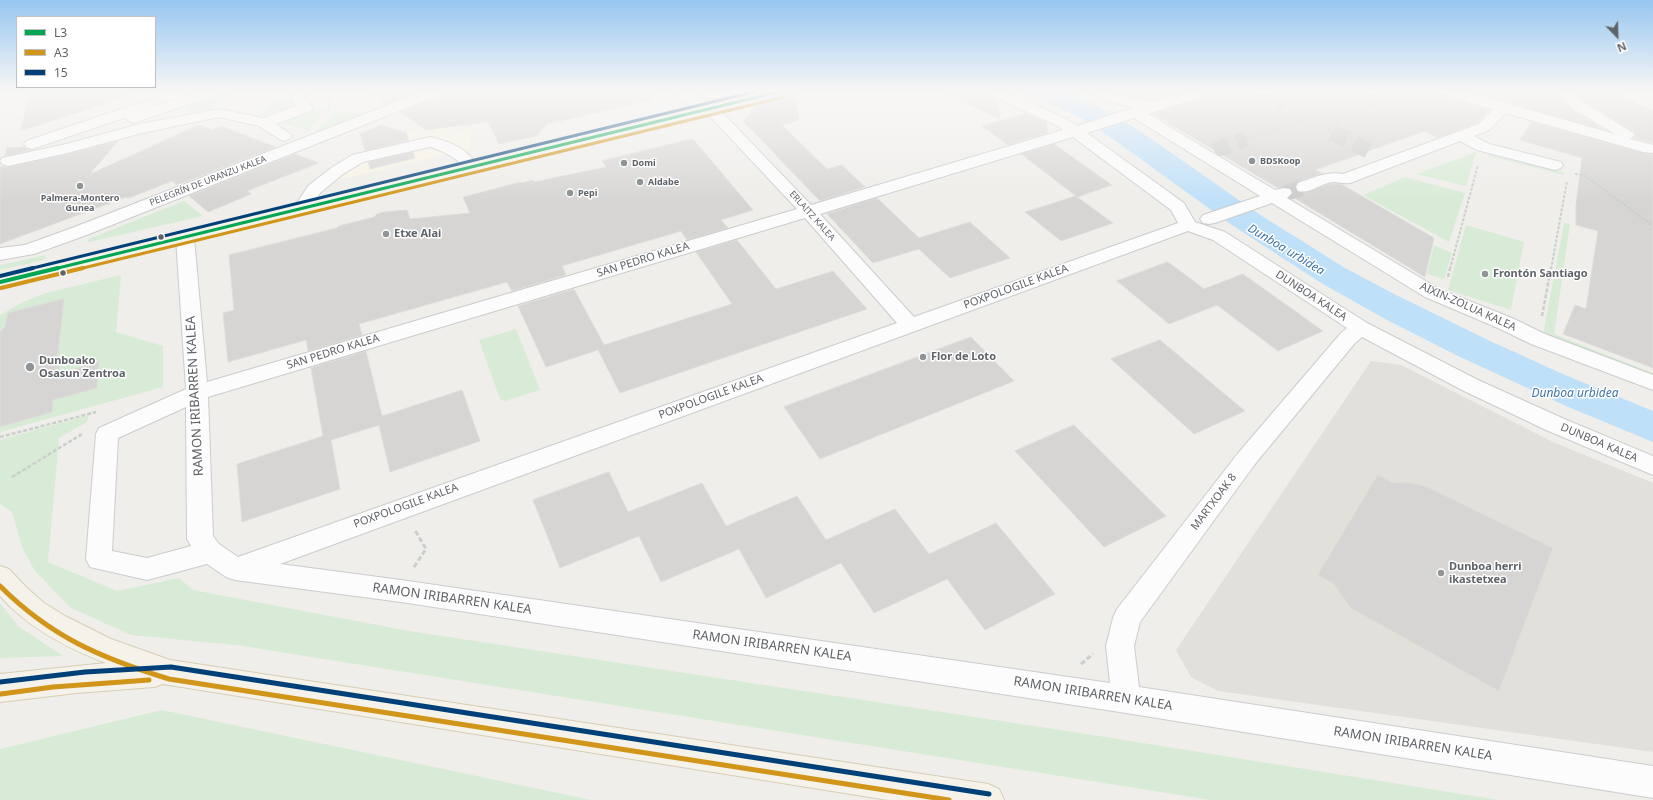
<!DOCTYPE html>
<meta charset="utf-8">
<style>
body{margin:0}
#map{position:relative;width:1653px;height:800px;overflow:hidden;background:#efeeea;font-family:"Noto Sans",sans-serif}
canvas{display:block}
.legend{position:absolute;left:16px;top:16px;width:140px;height:72px;box-sizing:border-box;background:#fff;border:1px solid #bfc1c3;margin:0;padding:5px 7px;list-style:none;font-size:12px;color:#5f6368}
.legend li{display:flex;align-items:center;gap:8px;height:20px}
.legend b{width:20px;border:1px solid #bfc1c3}
.north{position:absolute;left:1597px;top:16px;width:40px;height:40px;-webkit-text-stroke:3px #fff;paint-order:stroke;rotate:157deg;font-size:11px;font-weight:700;line-height:16px;text-align:center;color:#5f6368}
.north::after{content:'';display:block;margin:auto;width:14px;height:18px;background:#5f6368;clip-path:polygon(50% 0,100% 100%,50% 72%,0 100%)}
</style>
<div id="map">
<canvas width="1653" height="800"></canvas>
<ul class="legend">
<li><b style="height:5px;background:#00a651"></b>L3</li>
<li><b style="height:5px;background:#d1951a"></b>A3</li>
<li><b style="height:5px;background:#004079"></b>15</li>
</ul>
<div class="north">N</div>
</div>
<script>
const g = document.querySelector('canvas').getContext('2d');
g.lineJoin = 'round';
function fill(path, color) { g.fillStyle = color; g.fill(path, 'evenodd'); }
function stroke(path, color, width, dash) { g.strokeStyle = color; g.lineWidth = width; g.lineCap = dash ? 'butt' : 'round'; g.setLineDash(dash || []); g.stroke(path); }
function write(font, color, halo, rows, align = 'center') {
  g.font = font + ' "Noto Sans",sans-serif'; g.lineWidth = 3; g.setLineDash([]); g.textBaseline = 'middle'; g.strokeStyle = halo; g.fillStyle = color; for (const [text, x, y, turn = 0] of rows) {
    g.save(); g.translate(x, y); g.rotate((+turn || 0) * Math.PI / 180); g.textAlign = isNaN(turn) ? turn : align; if (halo) g.strokeText(text, 0, 0); g.fillText(text, 0, 0); g.restore();
  }
}
fill(new Path2D(`
 M443,122L454,124L456,131L471,129L468,149L310,187L345,160L372,148L376,139L417,130V128Z`), '#f7f3e4');
fill(new Path2D(`
 M1371,361L1401,365L1553,442L1653,483V752L1218,691L1191,677L1176,650Z`), '#e2e0da');
fill(new Path2D(`
 M223,91H239L210,109L187,112L189,103Z
 M290,96L298,108L260,116L274,103Z
 M312,110H325L309,131L277,122Z
 M332,111L369,114L322,133L316,132L330,117Z
 M1476,152L1466,186L1416,174Z
 M1489,153L1564,172L1563,175L1488,156Z
 M1405,177L1465,193L1449,242L1363,195Z
 M184,201L203,216L89,242L87,241L89,239Z
 M1564,223L1570,224L1554,334L1653,373V379L1543,335Z
 M1466,225L1524,242L1511,310L1448,290Z
 M1434,245L1452,253L1444,279L1427,274Z
 M46,255L44,260L0,270V265Z
 M121,275L116,332L163,346V387L0,432V315L23,302L46,293Z
 M516,329L540,390L505,401L500,399L479,340Z
 M89,415L87,422L59,438L48,562L117,591L179,578L193,590L409,631L1080,733L1499,800H1211L236,645L131,635L71,608L35,571L22,547L12,512L0,504V440Z
 M0,603L18,626L63,656L0,658Z
 M162,710L591,800H592H0V749Z`), '#d8ebd6');
fill(new Path2D(`
 M1021,91H1066L1093,103L1140,131L1262,216L1345,268L1396,295L1488,340L1565,375L1653,411V442L1566,406L1456,355L1387,320L1321,283L1232,225L1110,137L1079,117Z`), '#bfe0f9');
const building = new Path2D(`
 M30,91H128V96L21,131Z
 M369,91H419L387,104Z
 M445,91H650L651,100L547,124L536,136L499,144L488,122L426,130L400,112L443,95Z
 M791,91H796L799,120L782,125L827,169L842,165L865,187L820,201L743,121L758,103L788,95Z
 M941,91H985L987,95L998,100L1000,119Z
 M1115,91H1183L1153,100L1131,98Z
 M1213,91H1438L1441,95L1490,110L1477,123L1438,138L1425,131L1315,170L1322,173L1298,182L1295,186L1297,192L1303,193L1329,184H1341L1434,238L1425,277L1291,196L1293,193L1290,188H1278L1153,114L1210,95Z
 M1469,91H1558V94L1571,109L1605,130Z
 M1575,91H1611L1653,110V143L1633,138L1636,135L1633,131L1583,101Z
 M1026,113L1047,123V133L1008,145L982,126Z
 M1532,122L1643,153L1653,154V368L1563,334L1575,305L1586,309L1598,231L1576,225V204L1582,158L1520,140Z
 M199,125L212,130L221,126L276,147L177,185L172,181L129,198L126,197L0,244V167H8L68,154L118,141L90,174Z
 M382,125L406,133L409,140L365,151L360,134Z
 M693,139L753,210L721,220L728,228L687,240L681,231L562,266L566,275L512,291L507,282L359,324L362,335L308,351L306,340L228,362L223,313L234,310L229,255L337,228L339,226L374,217L377,214L384,212L407,210L410,219L470,213L463,197L521,182V183L533,180L534,182L606,167L602,161Z
 M1054,144L1112,185L1077,197L1113,223L1061,241L1025,212L1076,196L1021,154Z
 M24,147L31,150L5,156L7,148Z
 M413,152L415,158L370,169L368,162Z
 M295,154L319,163L247,191L251,194L208,212L189,196Z
 M877,198L919,238L970,222L1010,258L950,278L919,249L873,263L827,214Z
 M737,240L776,289L833,271L867,309L620,393L598,350L546,367L518,306L574,289L604,345L732,304L696,252Z
 M1168,262L1204,289L1243,274L1323,331L1278,351L1217,305L1169,324L1117,281Z
 M64,299L57,362L60,361L58,374L99,362L97,388L53,400L52,412L0,427V332L5,327L8,313Z
 M971,337L1014,381L820,459L784,407Z
 M1160,340L1245,411L1194,434L1111,359Z
 M366,351L382,416L462,390L480,441L390,472L379,425L331,440L340,489L242,522L237,464L323,436L311,368Z
 M1074,425L1166,516L1104,547L1015,451Z
 M609,472L628,512L702,483L726,526L797,496L826,540L895,509L929,554L996,523L1055,594L985,630L947,579L874,613L841,563L766,598L739,549L661,582L639,536L560,568L533,500Z
 M1378,475L1393,483L1405,482L1425,486L1553,548L1499,691L1351,608L1334,584L1318,575Z`);
fill(building, '#d6d5d3');
stroke(building, '#deddd9', 1);
stroke(new Path2D(`
 M1256,91L1284,106
 M1364,100L1392,91
 M1333,132L1369,151
 M1214,150L1246,139
 M1286,193L1304,187`), '#cbcbca', 16, [16, 8]);
const minor = new Path2D(`
 M200,91H222L220,94L139,121L134,123L129,121L126,118L127,117L38,147L32,149L26,147L24,144L26,141L142,102L147,101L152,102L154,105L153,107Z
 M288,91H302L313,108L311,111L276,124L289,133L292,136L289,139L284,141L279,139L259,126L219,117L142,133L68,153L8,166L2,164L0,161L2,158L66,144L140,124L219,109L263,118L297,106Z
 M424,91H444L442,94L84,236L34,254L0,260V248L25,245L72,228Z
 M671,91H689L716,106L811,205L1063,130L1058,126L988,94L986,91H1005L1068,120L1077,126L1132,108L1090,94L1088,91H1109L1131,99L1153,102L1189,91H1212L1210,94L1148,114L1275,190L1284,188L1290,189L1292,193L1287,198L1439,289L1512,318L1545,334L1653,375V390L1531,344L1498,328L1425,297L1272,203L1215,223L1209,224L1203,223L1200,219L1203,215L1260,196L1134,118L1087,133L1184,203L1195,222L1225,232L1367,323L1478,380L1562,418L1653,456V475L1546,430L1462,390L1362,337L1355,343L1255,464L1140,622L1134,646L1139,687L1653,766V798L1126,713L401,602L235,580L226,577L207,564L147,580L90,567L86,559L96,434L99,428L186,389L176,238L179,234L185,233L191,234L194,238L207,382L797,209L706,112L673,94ZM1073,137L1171,210L1178,223L914,317L820,214ZM805,218L897,323L238,557L219,544L213,536L208,397ZM1188,231L1213,240L1347,328L1341,333L1239,452L1117,609L1113,618L1106,646L1110,683L401,580L280,564ZM186,407L187,539L191,546L147,558L112,551L118,438Z
 M1439,91H1463L1615,134L1572,108L1559,93L1560,91H1574L1573,92L1582,102L1632,132L1635,135L1630,139L1653,145V153L1643,152L1506,113L1489,130L1474,136L1489,144L1561,162L1563,165L1561,168L1555,170L1477,150L1460,141L1350,183C1344,184 1339,182 1333,182C1321,183 1311,194 1298,191L1296,187L1298,183C1313,178 1327,171 1343,174L1479,124L1493,109L1441,94Z
 M430,137C454,143 465,147 479,168L477,171C461,175 464,164 454,158C446,153 438,149 430,147L363,162L343,174L320,193L308,213L302,214L296,213L293,209L308,186L331,168L352,155Z`);
const major = new Path2D(`
 M764,91H790L788,94L0,288V276Z
 M0,566L9,569L26,587L44,603L65,616L111,639L170,660L988,784L999,789L1004,800H888L163,684L154,687L77,693L0,702V674L106,663C67,648 28,628 0,596Z`);
stroke(minor, '#cbcccc', 2);
stroke(major, '#d7ceb8', 2);
stroke(new Path2D(`
 M327,91L330,102L328,113
 M1284,106L1333,132
 M1246,139L1364,100
 M1575,174L1584,175L1653,226
 M1450,269L1478,165
 M1551,269L1567,181`), '#cacfcc', 2, [3, 1.5]);
stroke(new Path2D(`
 M1448,277L1450,268
 M1542,316L1551,268
 M0,437L96,412
 M12,477L82,434`), '#cacfcc', 2.5, [4, 2]);
stroke(new Path2D(`
 M414,567L426,549L415,530
 M1081,664L1093,654`), '#cacfcc', 3, [5, 2.5]);
fill(minor, '#fdfcfc');
fill(major, '#f4f2e9');
stroke(new Path2D(`
 M54,269L782,91`), '#00a651', 3);
stroke(new Path2D(`
 M0,282L58,268`), '#00a651', 4);
stroke(new Path2D(`
 M79,269L784,97`), '#d1951a', 3);
stroke(new Path2D(`
 M1,288L83,268`), '#d1951a', 4);
stroke(new Path2D(`
 M0,586C51,637 101,658 169,679L949,800
 M1,694L53,687L149,680`), '#d1951a', 5);
stroke(new Path2D(`
 M29,269L757,91`), '#004079', 3);
stroke(new Path2D(`
 M0,276L33,268`), '#004079', 4);
stroke(new Path2D(`
 M0,682L85,672L171,667L989,794`), '#004079', 5);
const sky = g.createLinearGradient(0, 0, 0, 203);
sky.addColorStop(0, '#97c6ef');
sky.addColorStop(0.45, '#f8f7f6');
sky.addColorStop(1, '#f8f7f600');
g.fillStyle = sky;
g.fillRect(0, 0, 1653, 203);
for (const [x, y, r, color] of [
 [1252,161,4,"#919496"],
 [624,163,4,"#919496"],
 [640,182,4,"#919496"],
 [80,186,4,"#919496"],
 [570,193,4,"#919496"],
 [386,234,4,"#919496"],
 [161,237,3.5,"#5f6368"],
 [63,273,3.5,"#5f6368"],
 [1485,274,4,"#919496"],
 [923,357,4,"#919496"],
 [30,367,5,"#919496"],
 [1441,573,4,"#919496"]
]) { const dot = new Path2D(); dot.arc(x, y, r, 0, 2 * Math.PI); g.fillStyle = color; g.fill(dot); stroke(dot, '#fff', 1.5); }
write('bold 9px', '#5f6368', '#fff', [
 ["BDSKoop",1260,161],
 ["Domi",632,163],
 ["Aldabe",648,182],
 ["Pepi",578,193],
 ["Palmera-Montero",80,198,"center"],
 ["Gunea",80,208,"center"]
], 'left');
write('9px', '#5f6368', '#fff', [
 ["PELEGRÍN DE URANZU KALEA",208,181,-21],
 ["ERLAITZ KALEA",812,216,48]
]);
write('bold 11px', '#5f6368', '#fff', [
 ["Etxe Alai",394,234],
 ["Frontón Santiago",1493,274],
 ["Flor de Loto",931,357],
 ["Dunboako",39,361],
 ["Osasun Zentroa",39,374],
 ["Dunboa herri",1449,567],
 ["ikastetxea",1449,580]
], 'left');
write('11px', '#5f6368', '#fff', [
 ["SAN PEDRO KALEA",643,260,-17],
 ["POXPOLOGILE KALEA",1016,287,-20],
 ["DUNBOA KALEA",1311,296,33],
 ["AIXIN-ZOLUA KALEA",1468,307,24],
 ["SAN PEDRO KALEA",333,352,-17],
 ["POXPOLOGILE KALEA",711,397,-20],
 ["DUNBOA KALEA",1599,443,23],
 ["MARTXOAK 8",1214,502,-53],
 ["POXPOLOGILE KALEA",406,506,-20]
]);
write('italic 12px', '#4174aa', '#fff', [
 ["Dunboa urbidea",1286,250,31],
 ["Dunboa urbidea",1575,394]
]);
write('13px', '#5f6368', '#fff', [
 ["RAMON IRIBARREN KALEA",195,396,-93],
 ["RAMON IRIBARREN KALEA",452,599,8],
 ["RAMON IRIBARREN KALEA",772,646,8],
 ["RAMON IRIBARREN KALEA",1093,694,9],
 ["RAMON IRIBARREN KALEA",1413,744,9]
]);
</script>
